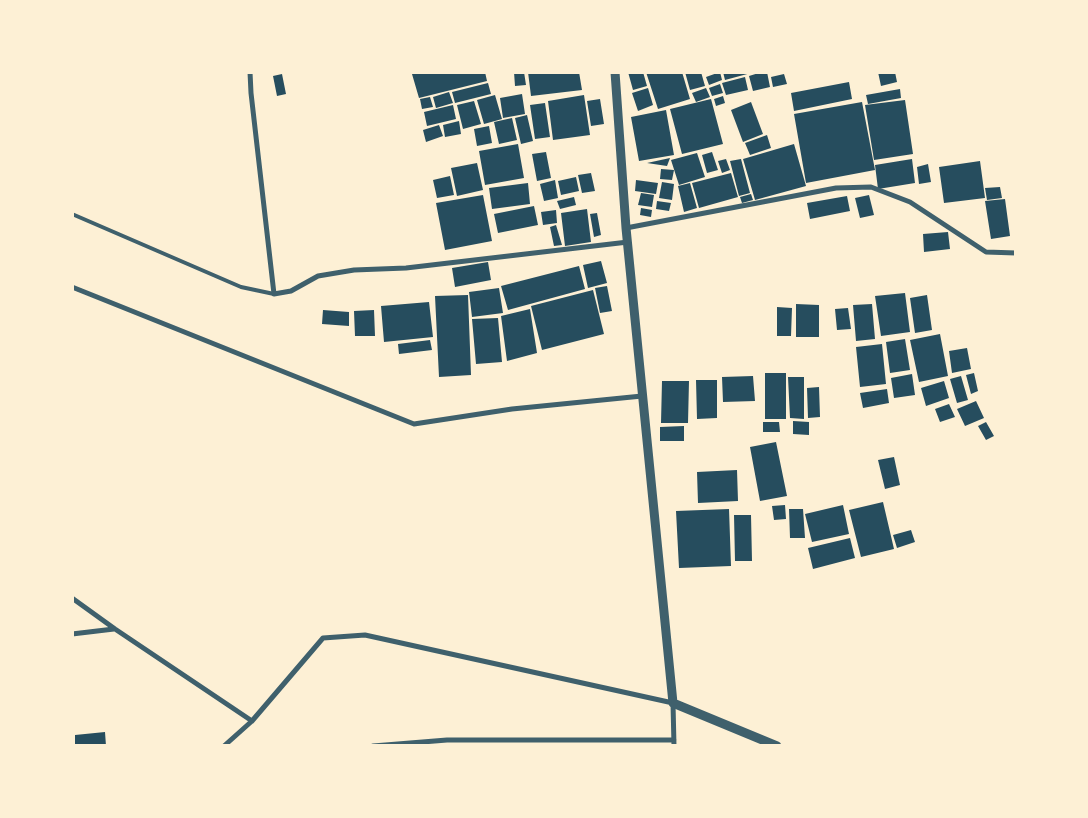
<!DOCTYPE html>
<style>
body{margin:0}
#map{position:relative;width:1088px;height:818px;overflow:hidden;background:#fdf0d5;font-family:"Public Sans",sans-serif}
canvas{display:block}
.frame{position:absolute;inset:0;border:74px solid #fdf0d5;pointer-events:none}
</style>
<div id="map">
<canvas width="1088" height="818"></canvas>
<div class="frame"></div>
</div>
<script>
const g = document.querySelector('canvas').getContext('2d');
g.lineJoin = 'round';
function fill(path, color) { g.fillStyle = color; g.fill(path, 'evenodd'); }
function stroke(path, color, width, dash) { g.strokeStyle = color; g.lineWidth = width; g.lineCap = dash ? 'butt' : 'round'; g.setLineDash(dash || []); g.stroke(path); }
fill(new Path2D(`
 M419,72H485L487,81L419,98L412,74Z
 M514,72H524L526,85L515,86Z
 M528,72H579L582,90L531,96Z
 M628,72H643L647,86L633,90Z
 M646,72H682L690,99L658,109Z
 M685,72H701L705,86L690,90Z
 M720,72L722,80L709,85L706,77Z
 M723,72H751V73L725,80Z
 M762,72H767L770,87L753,91L749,76Z
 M878,72H895L897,82L881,86Z
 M282,74L286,94L277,96L273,76Z
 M784,74L787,84L773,87L771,77Z
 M745,77L748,90L726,95L722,83Z
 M849,82L852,99L794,111L791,93Z
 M488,83L491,94L455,103L452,92Z
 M720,84L723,93L712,96L709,88Z
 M648,88L653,105L638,111L632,93Z
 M706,88L710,97L696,102L692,93Z
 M900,89L901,98L868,104L866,95Z
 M449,92L453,103L436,108L433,97Z
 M522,94L525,114L503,118L500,98Z
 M495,95L502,119L484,124L477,100Z
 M584,95L590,135L553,140L548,101Z
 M723,96L725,103L716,106L714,99Z
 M430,97L433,107L422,109L420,99Z
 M600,99L604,124L591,126L587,101Z
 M711,99L723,144L682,154L670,109Z
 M905,100L913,154L874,160L865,105Z
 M474,101L481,124L463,129L457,105Z
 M751,102L763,134L743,142L731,110Z
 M862,102L875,170L806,183L794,114Z
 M545,103L550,137L535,139L530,105Z
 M453,105L456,119L427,126L424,112Z
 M666,110L674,155L639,161L631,117Z
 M527,115L533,141L521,144L515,118Z
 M512,118L517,140L499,144L494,122Z
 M459,121L461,134L445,137L443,125Z
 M439,125L443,136L426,142L423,130Z
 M489,126L492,143L477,146L474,129Z
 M767,135L771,148L750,155L745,143Z
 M518,144L524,178L485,185L479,151Z
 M794,144L806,186L755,200L743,159Z
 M546,152L551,178L537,181L532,154Z
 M712,152L718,170L707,173L702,155Z
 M697,153L705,177L679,185L671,160Z
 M670,158L667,166L647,163Z
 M726,159L730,170L722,173L718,161Z
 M741,159L750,193L739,196L730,161Z
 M912,159L915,183L878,189L875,165Z
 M980,161L985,198L944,203L939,167Z
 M477,163L483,190L457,196L451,168Z
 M928,164L931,182L919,184L917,167Z
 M661,169L674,170L672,180L660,179Z
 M591,173L595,191L582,193L578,175Z
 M731,173L738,197L699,208L692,183Z
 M450,176L454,195L437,198L433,180Z
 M576,177L579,191L561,195L558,181Z
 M555,180L558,198L544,201L540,184Z
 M636,180L658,183L656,194L635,191Z
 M662,182L674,184L672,200L659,198Z
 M528,183L530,204L492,209L489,188Z
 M690,183L697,208L684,212L678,186Z
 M1000,187L1002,198L987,200L985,188Z
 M641,193L654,195L652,207L638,205Z
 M751,194L753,200L742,203L740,197Z
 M483,195L492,241L445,250L436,203Z
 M869,195L874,215L860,218L855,198Z
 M847,196L850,211L810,219L807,203Z
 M574,197L576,205L560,209L557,201Z
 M1005,199L1010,236L991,239L985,201Z
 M657,201L671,203L669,211L656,209Z
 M534,206L538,225L498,233L494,214Z
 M641,208L652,210L651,217L640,215Z
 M587,209L591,242L565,246L561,213Z
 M556,210L557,223L543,225L541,212Z
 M597,213L601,235L594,237L590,214Z
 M556,225L562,245L554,246L550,227Z
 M948,232L950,249L924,252L923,234Z
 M601,261L607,283L588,288L583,265Z
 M488,262L491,280L455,287L452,268Z
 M579,266L585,289L508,310L501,286Z
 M607,286L612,311L600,313L595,288Z
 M499,288L503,313L472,317L469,292Z
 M593,290L604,334L542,350L531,306Z
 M905,293L910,332L881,336L875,296Z
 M468,295L471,375L439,377L435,296Z
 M927,295L932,330L915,333L910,298Z
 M429,302L433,337L384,342L381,306Z
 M796,304L819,305V337H796Z
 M872,304L875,339L856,341L853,305Z
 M777,307L792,308L791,336H777Z
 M848,308L851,329L837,330L835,309Z
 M530,309L537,353L507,361L501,316Z
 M323,310L349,312V326L322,324Z
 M374,310L375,336H355L354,311Z
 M498,318L502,362L476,364L472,319Z
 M940,334L948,376L919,382L910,340Z
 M905,339L910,370L890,373L886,342Z
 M430,340L432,350L399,354L398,344Z
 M882,344L886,384L860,387L856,347Z
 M967,348L971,369L952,373L949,351Z
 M765,373H786V419H765Z
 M974,373L978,391L971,394L966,375Z
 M912,374L915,395L894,398L891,378Z
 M753,376L755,401L723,402L722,377Z
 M961,376L968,400L957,403L950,379Z
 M788,377H804V419L790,418Z
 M696,380H717V418L697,419Z
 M662,381H689L688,423H661Z
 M944,381L949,398L926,406L921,388Z
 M819,387L820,417L808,418L807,388Z
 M887,389L889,403L863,408L860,393Z
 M976,401L984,418L965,426L957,409Z
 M949,404L955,417L940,422L935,409Z
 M793,421L809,422V435L793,434Z
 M763,422H779L780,432H763Z
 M986,422L994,436L986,440L978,426Z
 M684,426V441H660V427Z
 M776,442L787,496L760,501L750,447Z
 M894,457L900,485L885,489L878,460Z
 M737,470L738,501L698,503L697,472Z
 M883,502L894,549L861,557L849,510Z
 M785,505L786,519L774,520L772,506Z
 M843,505L849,534L812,542L805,514Z
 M729,509L731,566L679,568L676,511Z
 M789,509H803L805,538H790Z
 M734,515H751L752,561H735Z
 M911,530L915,542L897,548L893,535Z
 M850,538L855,558L813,569L808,548Z
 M105,732L106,746H75V735Z`), '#264d5e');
stroke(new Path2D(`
 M72,214L241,287L274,294`), '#3f606c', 4);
stroke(new Path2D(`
 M250,72L251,93L274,294L291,291L318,276L354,270L406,268L628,242
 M626,228L836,188L871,187L910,202L986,252L1016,253
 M72,287L414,424L512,409L642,396
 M72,598L115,629L252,721
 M72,634L114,629
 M224,746L252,721L323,638L365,635L673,703L674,746
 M373,746L447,740H674`), '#3f606c', 5);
stroke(new Path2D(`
 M615,72L626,228L673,703L777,746`), '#3f606c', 9);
</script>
